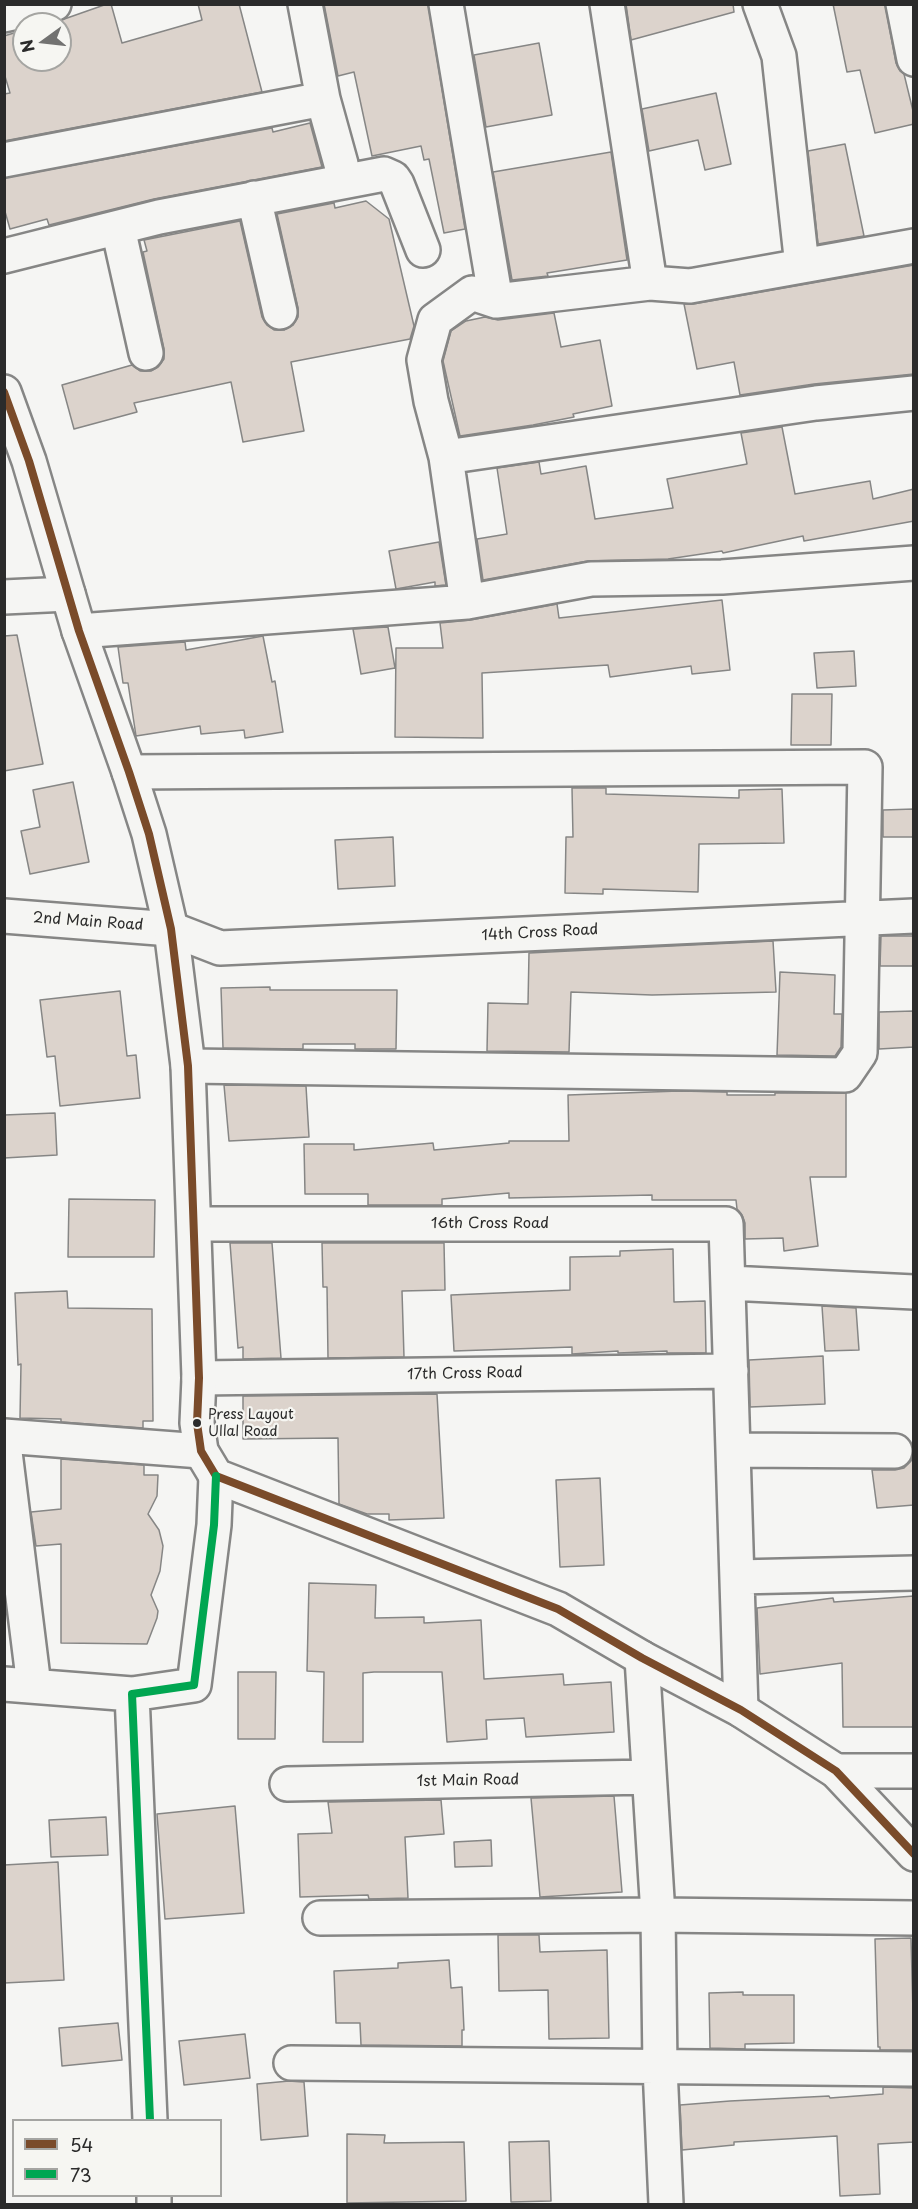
<!DOCTYPE html>
<style>
body{margin:0}
#map{position:relative;width:918px;height:2209px;overflow:hidden;background:#f5f5f3;font-family:"Playpen Sans",sans-serif}
canvas{display:block}
.frame{position:absolute;inset:0;border:6px solid #2b2b2b;pointer-events:none}
.legend{position:absolute;left:12px;top:2119px;width:210px;height:78px;box-sizing:border-box;background:#f6f6f2;border:2px solid #a5a5a2;margin:0;padding:8px 10px;list-style:none;font-size:18px;color:#2b2b2b}
.legend li{display:flex;align-items:center;gap:12px;height:30px}
.legend b{width:30px;border:2px solid #a5a5a2}
.north{position:absolute;left:12px;top:12px;width:60px;height:60px;box-sizing:border-box;background:#f6f6f2;border:2px solid #a5a5a2;border-radius:50%;rotate:255deg;font-size:16px;font-weight:700;line-height:24px;text-align:center;color:#2b2b2b}
.north::after{content:'';display:block;margin:auto;width:21px;height:27px;background:#727271;clip-path:polygon(50% 0,100% 100%,50% 72%,0 100%)}
</style>
<div id="map">
<canvas width="918" height="2209"></canvas>
<div class="frame"></div>
<ul class="legend">
<li><b style="height:8px;background:#7a4b2a"></b>54</li>
<li><b style="height:8px;background:#00a651"></b>73</li>
</ul>
<div class="north">N</div>
</div>
<script>
const g = document.querySelector('canvas').getContext('2d');
g.lineJoin = 'round';
function fill(path, color) { g.fillStyle = color; g.fill(path, 'evenodd'); }
function stroke(path, color, width, dash) { g.strokeStyle = color; g.lineWidth = width; g.lineCap = dash ? 'butt' : 'round'; g.setLineDash(dash || []); g.stroke(path); }
function write(font, color, halo, rows, align = 'center') {
  g.font = font + ' "Playpen Sans",sans-serif'; g.lineWidth = 4.5; g.setLineDash([]); g.textBaseline = 'middle'; g.strokeStyle = halo; g.fillStyle = color; for (const [text, x, y, turn = 0] of rows) {
    g.save(); g.translate(x, y); g.rotate((+turn || 0) * Math.PI / 180); g.textAlign = isNaN(turn) ? turn : align; if (halo) g.strokeText(text, 0, 0); g.fillText(text, 0, 0); g.restore();
  }
}
const building = new Path2D(`
 M107,4H111L122,43L202,20L198,4H239L262,92L4,141V94L10,93L4,73V36L24,30V60H60V24H50Z
 M324,4H428L465,229L444,233L429,159L424,160L421,146L372,156L354,72L338,76Z
 M626,4H733L734,12L631,40Z
 M833,4H885L896,63L900,71L904,74L914,115V124L875,133L860,70L847,72Z
 M539,43L552,115L486,127L474,55Z
 M716,93L731,164L705,170L698,140L649,151L642,109Z
 M310,123L322,167L154,199L49,225L47,219L10,229L4,208V178L272,128L273,132Z
 M845,144L864,236L818,244L808,151Z
 M611,152L627,260L547,273L548,276L512,280L493,172Z
 M366,201L389,219L414,326L410,339L291,362L304,431L243,442L231,382L134,403L137,412L74,429L62,385L132,365L140,371H151L158,367L164,359V349L143,252L147,251L144,240L240,221L262,317L267,325L274,330H284L293,325L298,317V308L277,214L334,203L335,208Z
 M914,265V374L814,384L740,395L734,362L697,369L684,304H693Z
 M554,313L561,347L600,340L612,406L573,414L574,417L533,425L460,436L443,361L451,331L466,321L485,317L498,320Z
 M782,427L795,494L870,481L873,499L914,489V521L804,541L803,536L723,553L722,551L668,559L588,561L483,580L477,539L507,534L497,468L539,462L541,474L586,466L595,519L673,508L667,479L747,464L741,433Z
 M439,542L446,585L435,586V582L396,589L389,551Z
 M722,600L730,670L692,674L691,666L610,677L608,665L482,673L483,738L395,737L396,648H443L440,623L470,620L557,604L559,618Z
 M388,627L395,668L361,674L353,629Z
 M17,635L43,764L4,771V636Z
 M263,636L272,682L275,681L283,732L245,738L244,730L201,734L200,726L136,736L128,683H123L118,647L185,642L186,650Z
 M854,651L856,686L817,688L814,653Z
 M792,694H832L831,745H791Z
 M73,782L89,862L30,874L21,831L40,827L33,790Z
 M572,788H606V794L739,798V790L782,789L784,843L699,844L698,892L603,889V894L565,893L566,837H573Z
 M914,809V837H883V810Z
 M393,837L395,886L338,889L335,840Z
 M881,936H914V966H880Z
 M773,941L776,992L652,995L571,992L569,1052L487,1051L488,1003L528,1004L529,953Z
 M780,972L835,975L834,1014H842L841,1047L835,1056L777,1055Z
 M270,987V990H397L396,1049H355V1044H303V1049L223,1048L221,988Z
 M120,991L127,1056L136,1055L140,1098L60,1106L55,1056L47,1057L40,1000Z
 M914,1011V1047L879,1049V1012Z
 M224,1085L306,1086L309,1137L229,1141Z
 M679,1091L727,1092V1095H775V1093H846V1177H810L818,1246L784,1251L783,1238L745,1239V1223L742,1215L737,1209L736,1200H652V1195L509,1198V1193L442,1199V1205H368V1194H305L304,1144H354V1150L433,1143L434,1150L509,1143V1141H569L568,1095Z
 M55,1113L57,1155L4,1158V1115Z
 M69,1199L155,1200L154,1257H68Z
 M230,1243H272L281,1358L243,1359V1347L238,1348Z
 M322,1243H444L445,1290L402,1291L404,1357L328,1358L327,1287H323Z
 M673,1249L674,1302L705,1301L706,1353H667V1351L618,1353V1351L572,1354V1347L454,1351L451,1295L570,1290V1257L620,1256V1251Z
 M67,1291L68,1308L152,1309L153,1421H143V1428L61,1422V1419L20,1418L21,1364L18,1365L15,1293Z
 M822,1306L856,1308L859,1350L825,1351Z
 M823,1356L825,1404L750,1407L749,1360Z
 M437,1394L444,1518L389,1520V1514H367L339,1504L338,1438L243,1439V1396Z
 M913,1456L914,1505L877,1508L872,1470H895L904,1468L911,1461Z
 M61,1459L144,1465V1475H158L157,1496L148,1514L159,1530L163,1546L160,1571L151,1595L158,1611L157,1618L147,1644L61,1643V1544L36,1546L31,1512L61,1509Z
 M600,1478L604,1565L560,1567L556,1480Z
 M309,1583L376,1585L375,1618L424,1617V1623L481,1620L484,1679L563,1674L564,1685L611,1682L614,1732L526,1737L524,1718L486,1720L487,1739L447,1742L442,1672H374L363,1673V1742H323L324,1672L307,1671Z
 M914,1596V1727H843L842,1663L760,1674L757,1608L833,1598L834,1602Z
 M238,1672H276L275,1739H238Z
 M614,1796L622,1892L540,1897L531,1798Z
 M441,1800L444,1834L405,1837L408,1898L369,1899L368,1895L300,1897L298,1834L332,1833L328,1802Z
 M235,1806L244,1913L165,1919L157,1814Z
 M106,1817L108,1855L51,1857L49,1820Z
 M491,1840L492,1866L455,1867L454,1842Z
 M58,1862L64,1980L4,1983V1865Z
 M498,1935H539L540,1952L607,1950L609,2038L549,2039L548,1990L499,1991Z
 M911,1938L914,2050H880V2047H878L875,1939Z
 M449,1960L451,1988L462,1987L464,2030H462V2046L361,2045L360,2023H336L334,1971L398,1968V1963Z
 M743,1992V1995H794V2043L745,2044V2049L710,2048L709,1993Z
 M118,2023L122,2060L62,2066L59,2028Z
 M245,2034L250,2078L184,2085L179,2041Z
 M289,2081L304,2082L308,2136L261,2140L257,2084Z
 M883,2087L914,2088V2142L878,2144L880,2194L840,2196L837,2136L734,2142V2145L682,2150L680,2105L730,2101L829,2096L830,2098L883,2094Z
 M347,2134L385,2135L384,2143L464,2142L466,2201L347,2203Z
 M549,2141L551,2201L511,2202L509,2142Z`);
fill(building, '#dcd3cc');
stroke(building, '#868685', 1.5);
const minor = new Path2D(`
 M446,4L496,301L650,283L690,286L914,246
 M607,4L650,283
 M760,4L779,56L802,266
 M903,4L914,59
 M4,15L54,4
 M323,99L341,164
 M4,160L323,99L305,4
 M254,198L280,312
 M118,228L146,353
 M4,256L159,217L384,174L393,178L397,184L423,250
 M446,457L816,403L914,393
 M4,597L68,594
 M467,602L446,457L431,401L424,360L435,320L472,293L496,301
 M79,631L467,602L591,579L722,577L914,563
 M129,772L865,767L860,1053L845,1075L188,1066
 M4,916L171,929L220,948L914,916
 M195,1224H726L741,1710
 M729,1283L914,1292
 M199,1378L731,1371
 M4,1436L201,1451
 M4,1444L34,1686
 M733,1450L895,1451
 M737,1577L914,1573
 M642,1658L658,1915L660,2067L666,2204
 M4,1684L132,1694
 M836,1771H914
 M287,1784L649,1777
 M320,1918L658,1915L914,1918
 M291,2063L914,2069
 M150,2120L132,1694L194,1685L214,1525L216,1476
 M154,2196V2204`);
const major = new Path2D(`
 M4,392L29,461L79,631L129,772L149,834L171,929L188,1066L199,1378L197,1423L201,1451L216,1476L558,1609L642,1658L741,1710L836,1771L914,1854`);
stroke(minor, '#868685', 38);
stroke(major, '#868685', 38);
stroke(minor, '#f5f5f3', 33);
stroke(major, '#f5f5f3', 33);
stroke(new Path2D(`
 M4,392L29,461L79,631L129,772L149,834L171,929L188,1066L199,1378L197,1423L201,1451L216,1476L558,1609L642,1658L741,1710L836,1771L914,1854`), '#7a4b2a', 8);
stroke(new Path2D(`
 M150,2120L132,1694L194,1685L214,1525L216,1476`), '#00a651', 8);
for (const [x, y, r, color] of [
 [197,1423,5,"#2b2b2b"]
]) { const dot = new Path2D(); dot.arc(x, y, r, 0, 2 * Math.PI); g.fillStyle = color; g.fill(dot); stroke(dot, '#f6f6f2', 2); }
write('14px', '#2b2b2b', '#f6f6f2', [
 ["Press Layout",208,1415],
 ["Ullal Road",208,1432]
], 'left');
write('15px', '#2b2b2b', '#f6f6f2', [
 ["2nd Main Road",88,922,4],
 ["14th Cross Road",540,933,-3],
 ["16th Cross Road",490,1224],
 ["17th Cross Road",465,1374,-1],
 ["1st Main Road",468,1781,-1]
]);
</script>
